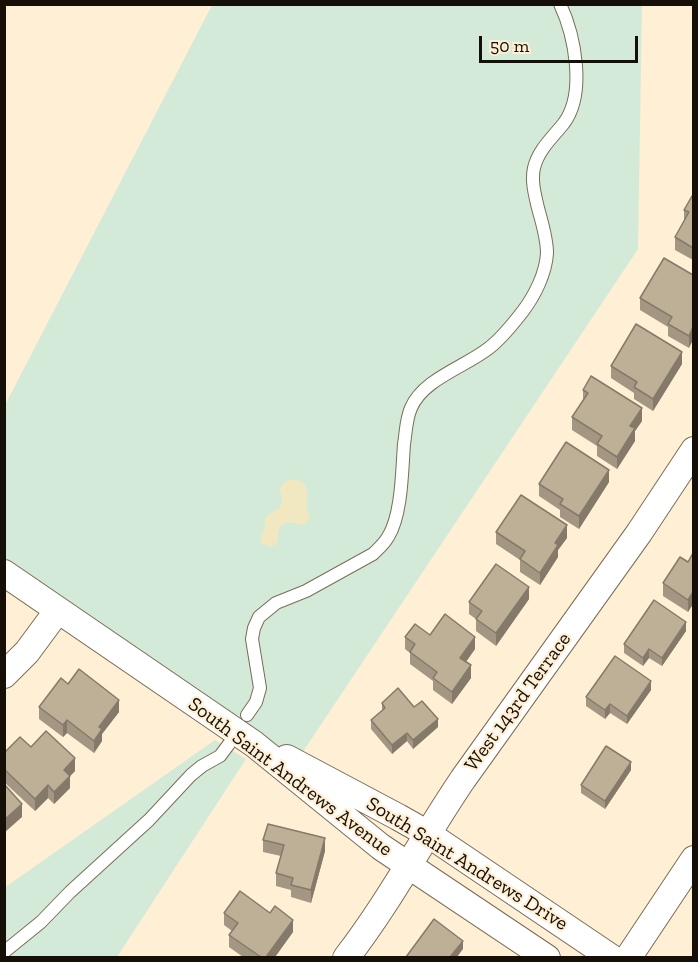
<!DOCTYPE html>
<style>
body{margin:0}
#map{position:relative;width:698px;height:962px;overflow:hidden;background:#ffefd5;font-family:"Zilla Slab",serif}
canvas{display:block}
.frame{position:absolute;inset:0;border:6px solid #150f07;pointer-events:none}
.scale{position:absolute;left:479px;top:36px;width:159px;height:27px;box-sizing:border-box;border:3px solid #150f07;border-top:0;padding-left:8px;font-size:18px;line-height:21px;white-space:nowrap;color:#150f07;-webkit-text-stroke:4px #ffefd5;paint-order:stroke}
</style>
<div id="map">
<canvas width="698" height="962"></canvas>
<div class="frame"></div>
<div class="scale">50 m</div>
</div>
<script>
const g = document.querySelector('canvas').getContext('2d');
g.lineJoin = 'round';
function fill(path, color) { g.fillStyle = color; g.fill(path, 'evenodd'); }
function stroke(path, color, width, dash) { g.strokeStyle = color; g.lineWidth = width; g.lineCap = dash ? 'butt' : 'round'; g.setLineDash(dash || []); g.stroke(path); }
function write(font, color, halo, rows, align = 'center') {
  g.font = font + ' "Zilla Slab",serif'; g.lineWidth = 4.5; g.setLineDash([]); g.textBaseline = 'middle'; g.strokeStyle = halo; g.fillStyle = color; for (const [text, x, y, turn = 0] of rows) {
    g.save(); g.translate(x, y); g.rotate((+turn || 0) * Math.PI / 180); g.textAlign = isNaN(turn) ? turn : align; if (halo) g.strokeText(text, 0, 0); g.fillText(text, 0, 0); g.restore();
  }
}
fill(new Path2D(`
 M212,5H642L638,249L296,762L5,573L4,407Z
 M215,740L246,759L117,957H5L4,888Z`), '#d3ead8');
fill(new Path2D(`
 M291,479L301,481C312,492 305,495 307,507C307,511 309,514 310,518L304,525C295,523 280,519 278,533C278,536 278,540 277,543L271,547L261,543C259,534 267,528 265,519C269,512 279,510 281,505C283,501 280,493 280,488L285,482Z`), '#f1e8c2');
const lane = new Path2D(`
 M247,715L256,702L260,688L252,639L254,628L259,617L276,603L306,591L373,554C378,549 384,544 388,537C402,515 402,470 404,444C406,432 406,419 411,408C423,379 465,367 489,348C502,338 513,324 523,311C535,295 546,273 547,253C547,238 542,223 538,208C535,195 531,181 534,168C538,150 553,137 564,123C586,93 575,36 560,4
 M4,952L41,922L70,892L149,820L191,775L202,766L220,756L229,744`);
const street = new Path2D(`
 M4,573L254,744L381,847L547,958
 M4,675L27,652L58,610
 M287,758L398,817L428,834L612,958
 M346,958C390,901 423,838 463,779L639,533L694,450
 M628,958L694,859`);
stroke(lane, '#7a6d56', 14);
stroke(street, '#7a6d56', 28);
stroke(lane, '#fff', 12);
stroke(street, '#fff', 26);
fill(new Path2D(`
 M693,196V260L675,250V237L684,221V210Z
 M693,275L689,348L668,336V327L640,310V298Z
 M682,364L653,411L634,399V393L611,378V366Z
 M583,390L642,421L635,431V441L617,469L597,456V446L572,430V417L583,401Z
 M609,482L579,529L560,517V510L539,496V484Z
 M496,532L567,538L558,550V557L540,585L520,572V560L496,544Z
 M693,553V604L688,612L663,596V583L688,562Z
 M529,599L496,646L476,631V619L469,614V602Z
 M686,631L662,666L649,658L643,666L624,653V644Z
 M430,635L475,649L466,662L471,678L452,704L433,690V681L410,664V653L405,649V637Z
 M68,684L119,712L102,734V741L94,753L67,733L63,737L39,719V707Z
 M651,690L627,724L610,713L605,719L586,706V697Z
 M382,703L414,707L438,727L413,749L407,741L392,754L371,729V720L382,711Z
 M31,747L75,771L70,776V788L54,804L48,798L35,811L4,782V753Z
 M631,770L605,809L581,793V785Z
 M263,840L325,851L311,903L291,897V890L276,886V873L281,856L263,852Z
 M224,913L293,932L275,957H243L229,947V935L232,931L224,925Z`), '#a39682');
fill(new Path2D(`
 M693,327V340L689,348V336Z
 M682,352V364L653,411V399Z
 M642,408V421L635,431V441L617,469V457L630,426Z
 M609,470V482L579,529V516Z
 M567,525V538L558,550V557L540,585V573L555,543Z
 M529,587V599L496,646V633Z
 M693,592V604L688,612V600Z
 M686,622V631L662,666V658Z
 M475,637V649L460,670V658Z
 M649,649V658L643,666V658Z
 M471,665V678L452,704V692Z
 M651,681V690L627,724V716Z
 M119,700V712L102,734V741L94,753V741L99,727Z
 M610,704V713L605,719V710Z
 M438,719V727L413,749V740Z
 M67,720V733L63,737V725Z
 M407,733V741L392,754V745Z
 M75,758V771L70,776V788L54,804V792L64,770Z
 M631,762V770L605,809V801Z
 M48,785V798L35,811V799Z
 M22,804V817L4,833V820Z
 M325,838V851L311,903V890Z
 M293,920V932L275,957H266Z
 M463,941V949L457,957H450Z`), '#857a6a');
const building = new Path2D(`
 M692,196H693V248L675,237L689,212L684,210Z
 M664,258L693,275V327L689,336L668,324L672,317L640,298Z
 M636,324L682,352L653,399L634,387L637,382L611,366Z
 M591,376L642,408L630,426L635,428L617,457L597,444L602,436L572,417L588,393L583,390Z
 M566,442L609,470L579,516L560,504L563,499L539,484Z
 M521,495L567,525L555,543L558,545L540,573L520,559L525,551L496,532Z
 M693,553V592L688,600L663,583L680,557L688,562Z
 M496,564L529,587L496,633L476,619L482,611L469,602Z
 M654,600L686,622L662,658L649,649L643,658L624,644Z
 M445,614L475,637L460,658L471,665L452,692L433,678L437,672L410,652L415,644L405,637L415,624L430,635Z
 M615,656L651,681L627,716L610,704L605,710L586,697Z
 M79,669L119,700L99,727L102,729L94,741L67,720L63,725L39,707L61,678L68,684Z
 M398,688L414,707L422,701L438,719L413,740L407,733L392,745L371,720L385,708L382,703Z
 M46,731L75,758L64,770L70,776L54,792L48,785L35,799L4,769V753L20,737L31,747Z
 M606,746L631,762L605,801L581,785Z
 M4,784L22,804L4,820Z
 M268,824L325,838L311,890L291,885L293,878L276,873L284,845L263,840Z
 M240,891L270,913L275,906L293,920L266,957H261L229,935L238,923L224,913Z
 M434,919L463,941L450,957H406Z`);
fill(building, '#beaf97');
stroke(building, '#857a6a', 1.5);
write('20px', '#150f07', '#ffefd5', [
 ["West 143rd Terrace",518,702,-54],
 ["South Saint Andrews Avenue",290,777,37],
 ["South Saint Andrews Drive",467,864,32]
]);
</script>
